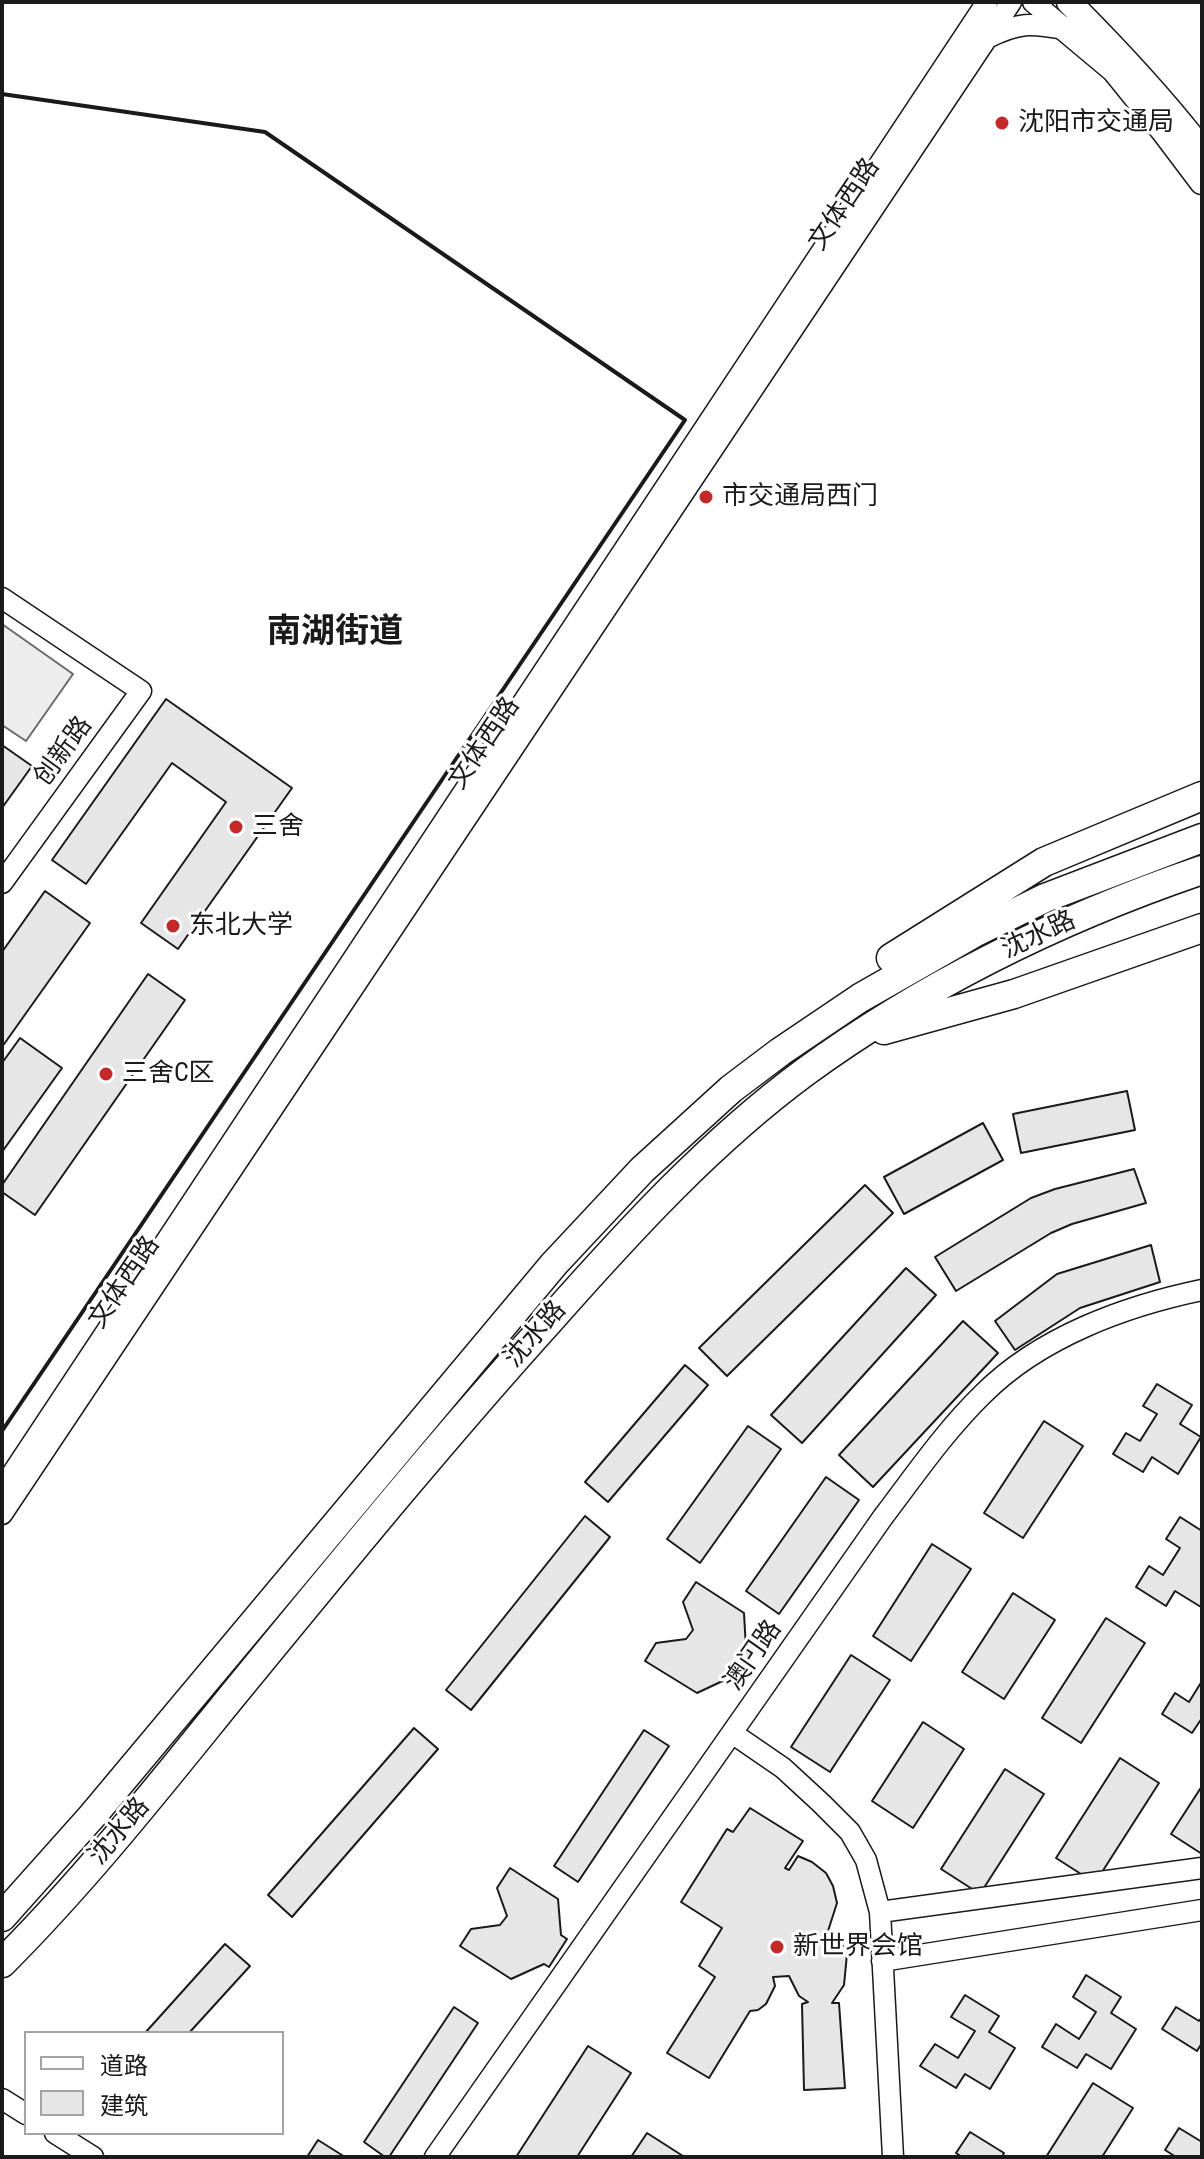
<!DOCTYPE html>
<meta charset="utf-8">
<style>
body{margin:0}
#map{position:relative;width:1204px;height:2159px;overflow:hidden;background:#fff;font-family:"Roboto Condensed","Noto Sans SC",sans-serif}
canvas{display:block}
.frame{position:absolute;inset:0;border:4px solid #1a1a1a;pointer-events:none}
.legend{position:absolute;left:24px;top:2031px;width:260px;height:104px;box-sizing:border-box;background:#fff;border:2px solid #a3a3a3;margin:0;padding:10px 14px;list-style:none;font-size:24px;color:#1a1a1a}
.legend li{display:flex;align-items:center;gap:16px;height:40px}
.legend b{width:40px;border:2px solid #a3a3a3}
</style>
<div id="map">
<canvas width="1204" height="2159"></canvas>
<div class="frame"></div>
<ul class="legend">
<li><b style="height:10px;background:#fff"></b>道路</li>
<li><b style="height:22px;background:#e6e6e6"></b>建筑</li>
</ul>
</div>
<script>
const g = document.querySelector('canvas').getContext('2d');
g.lineJoin = 'round';
function fill(path, color) { g.fillStyle = color; g.fill(path, 'evenodd'); }
function stroke(path, color, width, dash) { g.strokeStyle = color; g.lineWidth = width; g.lineCap = dash ? 'butt' : 'round'; g.setLineDash(dash || []); g.stroke(path); }
function write(font, color, halo, rows, align = 'center') {
  g.font = font + ' "Roboto Condensed","Noto Sans SC",sans-serif'; g.lineWidth = 6; g.setLineDash([]); g.textBaseline = 'middle'; g.strokeStyle = halo; g.fillStyle = color; for (const [text, x, y, turn = 0] of rows) {
    g.save(); g.translate(x, y); g.rotate((+turn || 0) * Math.PI / 180); g.textAlign = isNaN(turn) ? turn : align; if (halo) g.strokeText(text, 0, 0); g.fillText(text, 0, 0); g.restore();
  }
}
const built = new Path2D(`
 M2,624L73,674L26,741L2,725Z`);
fill(built, '#ededed');
stroke(built, '#6a6a6a', 2);
const building = new Path2D(`
 M166,699L292,788L178,949L141,923L226,802L172,763L86,884L52,860Z
 M2,745L32,766L2,808Z
 M45,891L90,923L2,1047V952Z
 M148,974L185,1000L35,1215L2,1192V1185Z
 M20,1038L62,1068L2,1152V1063Z
 M1127,1091L1135,1130L1021,1153L1013,1114Z
 M983,1123L1003,1160L904,1214L884,1177Z
 M1134,1169L1146,1203L1072,1224L1051,1233L956,1291L935,1257L1031,1198L1055,1189Z
 M865,1185L893,1213L727,1376L699,1348Z
 M1151,1245L1160,1282L1080,1308L1015,1350L995,1321L1057,1274Z
 M906,1268L936,1295L802,1443L771,1415Z
 M963,1321L998,1353L873,1487L839,1455Z
 M685,1365L708,1385L608,1502L585,1482Z
 M1157,1384L1192,1405L1180,1424L1201,1437L1178,1474L1152,1457L1143,1472L1113,1454L1126,1433L1140,1441L1157,1414L1143,1406Z
 M1044,1421L1083,1446L1023,1538L984,1513Z
 M748,1426L781,1449L700,1563L667,1539Z
 M826,1477L859,1500L779,1614L746,1591Z
 M585,1516L610,1537L471,1710L446,1690Z
 M1180,1517L1202,1531L1201,1607L1175,1591L1166,1606L1136,1587L1149,1566L1163,1575L1180,1548L1166,1539Z
 M932,1544L971,1569L911,1661L873,1636Z
 M696,1582L744,1613L746,1649L752,1653L734,1681L729,1678L697,1693L645,1661L656,1643L686,1639L693,1630L683,1602Z
 M1013,1593L1055,1620L1004,1699L962,1672Z
 M1106,1618L1145,1643L1081,1743L1042,1718Z
 M851,1655L890,1680L830,1772L791,1747Z
 M1202,1681V1718L1192,1733L1162,1714L1175,1693L1189,1702Z
 M923,1722L964,1749L913,1828L872,1801Z
 M414,1728L438,1749L292,1917L268,1895Z
 M644,1730L669,1746L578,1882L554,1866Z
 M1120,1758L1159,1783L1095,1883L1056,1858Z
 M1005,1769L1044,1794L980,1894L941,1869Z
 M1202,1786V1854L1171,1834Z
 M750,1808L803,1841L785,1868L789,1870L798,1856L812,1862L826,1873L833,1886L837,1903L828,1931L839,1939L847,1954L844,1985L832,2003H839L845,2088L804,2090L802,2004L808,2002L799,1996L789,1976L773,1977L775,1986L766,2004L758,2010L750,2011L709,2078L667,2053L715,1977L699,1966L722,1928L681,1902L727,1829L733,1832Z
 M510,1868L558,1899L561,1935L567,1939L549,1967L544,1964L511,1979L460,1946L471,1929L500,1925L507,1916L497,1888Z
 M225,1944L250,1966L189,2033H145Z
 M1086,1975L1121,1997L1111,2013L1136,2029L1111,2069L1086,2054L1077,2068L1042,2047L1056,2024L1079,2039L1096,2012L1073,1997Z
 M965,1995L999,2016L989,2032L1015,2048L990,2089L965,2074L956,2088L920,2066L935,2044L958,2058L975,2031L951,2017Z
 M454,2007L478,2023L389,2157H385L364,2142Z
 M1176,2007L1199,2021L1202,2017V2043L1197,2051L1162,2029Z
 M588,2046L631,2073L577,2157H516Z
 M1093,2083L1133,2108L1102,2157H1046Z
 M1179,2128L1202,2142V2157H1176L1165,2150Z
 M970,2132L1004,2153L1002,2157H962L956,2153Z
 M647,2133L683,2156L682,2157H631Z
 M318,2140L345,2157H307Z`);
fill(building, '#e6e6e6');
stroke(building, '#1a1a1a', 2);
const minor = new Path2D(`
 M1033,2L1065,29
 M987,38C1019,22 1030,23 1065,29
 M2,598L141,691L2,883
 M2,1489L987,2
 M2,1514L1011,2
 M732,1733L783,1768L821,1803L850,1832L866,1860L880,1912L893,2157
 M880,1912L1202,1868
 M882,1961L1202,1910
 M2,2099L26,2114
 M55,2133L93,2157
 M435,2157L883,1517C915,1475 945,1431 983,1394C1040,1337 1125,1306 1202,1290`);
const major = new Path2D(`
 M1069,2C1116,49 1161,97 1202,150
 M1065,29L1114,70L1165,133L1202,182`);
const highway = new Path2D(`
 M891,958L1044,862L1202,796
 M884,1030L1014,994L1202,928
 M2,1917L93,1815L554,1264L642,1170L731,1089L780,1052L860,998L974,933L1045,898L1202,838
 M2,1963C84,1881 156,1790 229,1700C334,1572 439,1443 550,1320C628,1232 710,1142 805,1072C926,984 1061,918 1202,870`);
stroke(minor, '#1a1a1a', 23);
stroke(major, '#1a1a1a', 27);
stroke(highway, '#1a1a1a', 31);
stroke(minor, '#fff', 20);
stroke(major, '#fff', 24);
stroke(highway, '#fff', 28);
stroke(new Path2D(`
 M2,94L265,132L685,420L2,1431`), '#1a1a1a', 4);
for (const [x, y, r, color] of [
 [1002,123,8,"#c62828"],
 [706,497,8,"#c62828"],
 [236,827,8,"#c62828"],
 [173,926,8,"#c62828"],
 [106,1074,8,"#c62828"],
 [777,1947,8,"#c62828"]
]) { const dot = new Path2D(); dot.arc(x, y, r, 0, 2 * Math.PI); g.fillStyle = color; g.fill(dot); stroke(dot, '#fff', 3); }
write('26px', '#1a1a1a', '#fff', [
 ["沈阳市交通局",1018,123],
 ["市交通局西门",722,497],
 ["三舍",252,827],
 ["东北大学",189,926],
 ["三舍C区",122,1074],
 ["新世界会馆",793,1947]
], 'left');
write('26px', '#1a1a1a', '#fff', [
 ["文体西路",845,205,-56],
 ["文体西路",485,744,-56],
 ["创新路",64,752,-54],
 ["沈水路",1039,936,-25],
 ["文体西路",125,1283,-56],
 ["沈水路",536,1335,-49],
 ["澳门路",754,1656,-55],
 ["沈水路",120,1832,-50]
]);
write('bold 34px', '#1a1a1a', '#fff', [
 ["南湖街道",335,633]
]);
</script>
